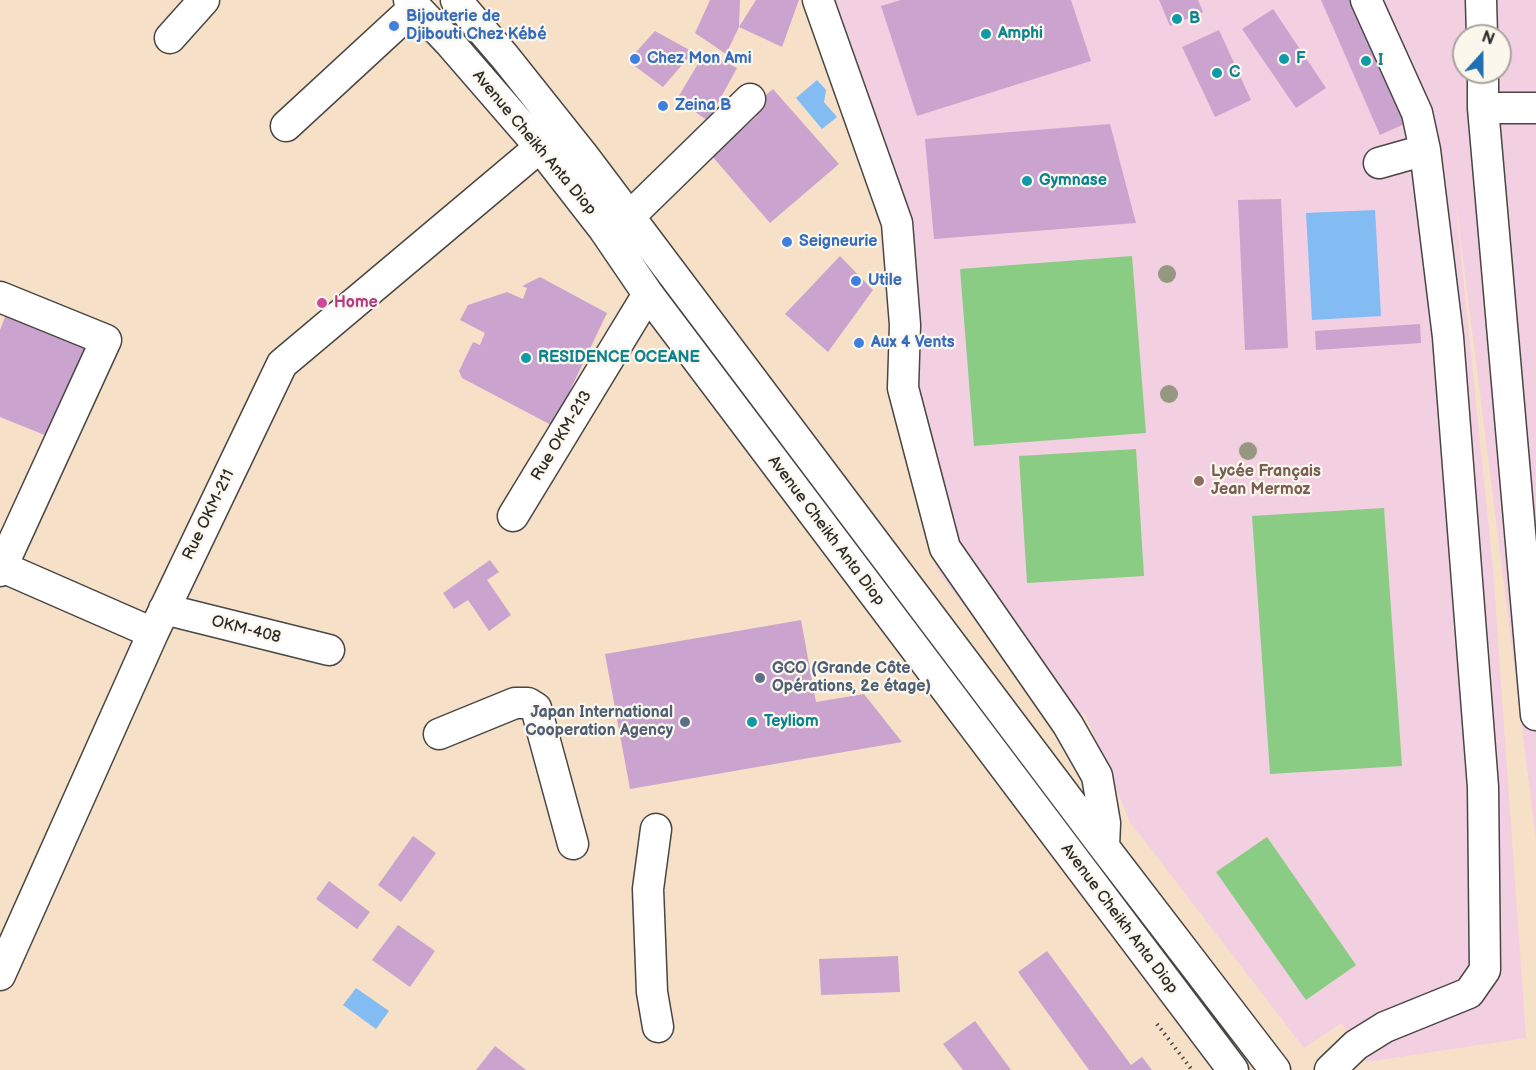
<!DOCTYPE html>
<meta charset="utf-8">
<style>
body{margin:0}
#map{position:relative;width:1536px;height:1070px;overflow:hidden;background:#f6e1c8;font-family:"Balsamiq Sans",sans-serif}
canvas{display:block}
.north{position:absolute;left:1452px;top:24px;width:60px;height:60px;box-sizing:border-box;background:#fbf7ec;border:2px solid #a8a59f;border-radius:50%;rotate:21deg;font-size:16px;font-weight:700;line-height:24px;text-align:center;color:#2b2b2b}
.north::after{content:'';display:block;margin:auto;width:21px;height:27px;background:#1f6fb2;clip-path:polygon(50% 0,100% 100%,50% 72%,0 100%)}
</style>
<div id="map">
<canvas width="1536" height="1070"></canvas>
<div class="north">N</div>
</div>
<script>
const g = document.querySelector('canvas').getContext('2d');
g.lineJoin = 'round';
function fill(path, color) { g.fillStyle = color; g.fill(path, 'evenodd'); }
function stroke(path, color, width, dash) { g.strokeStyle = color; g.lineWidth = width; g.lineCap = dash ? 'butt' : 'round'; g.setLineDash(dash || []); g.stroke(path); }
function write(font, color, halo, rows, align = 'center') {
  g.font = font + ' "Balsamiq Sans",sans-serif'; g.lineWidth = 4.5; g.setLineDash([]); g.textBaseline = 'middle'; g.strokeStyle = halo; g.fillStyle = color; for (const [text, x, y, turn = 0] of rows) {
    g.save(); g.translate(x, y); g.rotate((+turn || 0) * Math.PI / 180); g.textAlign = isNaN(turn) ? turn : align; if (halo) g.strokeText(text, 0, 0); g.fillText(text, 0, 0); g.restore();
  }
}
fill(new Path2D(`
 M811,0H1536V839L1454,187L1493,569L1526,1038L1366,1062L1342,1023L1304,1048L1130,822L1084,712L1060,732L937,570L890,393L888,243ZM1464,36H1500V72H1464Z`), '#f2cfe1');
fill(new Path2D(`
 M1132,256L1146,433L974,446L960,269Z
 M1136,449L1144,576L1027,583L1019,456Z
 M1384,508L1402,766L1270,774L1252,516Z
 M1267,837L1356,965L1306,1000L1216,872Z`), '#8bcc84');
fill(new Path2D(`
 M817,80L826,90L824,102L837,117L822,129L796,98Z
 M1375,210L1381,316L1312,320L1306,213Z
 M356,988L389,1011L376,1029L343,1005Z`), '#82bcf3');
fill(new Path2D(`
 M710,0H740L739,27L726,54L695,33Z
 M756,0H799L782,47L739,27Z
 M901,0H1071L1091,61L917,116L881,6Z
 M1159,0H1198L1203,12L1170,26Z
 M1321,0H1358L1411,121L1380,135Z
 M1273,9L1326,88L1296,108L1242,29Z
 M1219,30L1251,100L1215,117L1182,47Z
 M655,31L693,52L663,87L628,61Z
 M705,52L737,68L708,121L677,99Z
 M773,89L839,164L770,223L705,148L728,128L735,136L757,116L750,108Z
 M1110,124L1136,223L934,239L925,139Z
 M1281,199L1288,348L1245,350L1238,200Z
 M840,256L873,290L828,352L785,314Z
 M540,277L607,313L553,426L462,378L459,371L473,342L480,345L485,333L460,320L468,305L507,292L523,299L527,288L522,286Z
 M8,309L90,341L52,438L0,417V330Z
 M1420,324L1421,343L1316,350L1315,331Z
 M490,560L499,572L487,580L511,615L489,631L468,600L454,609L443,593Z
 M801,620L816,702L864,694L902,742L630,789L605,654Z
 M413,836L436,853L401,902L378,885Z
 M329,881L370,912L357,929L316,899Z
 M398,925L435,951L410,987L372,960Z
 M1047,951L1131,1065L1142,1057L1152,1070H1089L1018,972Z
 M898,956L900,992L821,995L819,959Z
 M975,1021L1011,1070H963L943,1044Z
 M495,1046L526,1070H476Z`), '#caa4ce');
const minor = new Path2D(`
 M409,0L449,42L540,147L603,228L648,294L1233,1070
 M456,0L505,57L583,155L1104,847L1275,1070
 M818,0L897,223L905,325L903,388L945,548L1068,725L1097,776L1105,823L1104,847
 M1481,0L1482,36
 M170,38L204,0
 M1483,72V108L1536,715
 M1483,108H1536
 M286,126L415,7
 M1379,163L1425,150
 M629,217L750,99
 M0,297L106,340L0,571
 M513,516L648,294
 M0,566L153,633
 M164,609L329,650
 M439,734L515,703H528L536,708L573,844
 M656,829L648,889L652,992L658,1027
 M0,975L153,633L282,364L540,147
 M1330,1070L1356,1045L1385,1027L1469,993L1485,970L1483,787L1448,337L1425,150L1417,113L1366,0`);
stroke(minor, '#494643', 33);
stroke(new Path2D(`
 M1157,1024L1192,1070`), '#494643', 4, [1.5, 4.5]);
stroke(minor, '#fff', 30);
g.fillStyle = '#969780';
for (const [x, y] of [
 [1167,274],
 [1169,394],
 [1248,451]
]) { g.beginPath(); g.arc(x, y, 9, 0, 2 * Math.PI); g.fill(); }
for (const [x, y, r, color] of [
 [1177,19,6,"#0f9aa8"],
 [394,26,6,"#3f7fe0"],
 [986,34,6,"#0f9aa8"],
 [635,59,6,"#3f7fe0"],
 [1284,59,6,"#0f9aa8"],
 [1366,61,6,"#0f9aa8"],
 [1217,73,6,"#0f9aa8"],
 [663,106,6,"#3f7fe0"],
 [1027,181,6,"#0f9aa8"],
 [787,242,6,"#3f7fe0"],
 [856,281,6,"#3f7fe0"],
 [322,303,6,"#d1479c"],
 [859,343,6,"#3f7fe0"],
 [526,358,6,"#0f9aa8"],
 [1199,481,6,"#8d6e63"],
 [760,678,6,"#5c6f8a"],
 [685,722,6,"#5c6f8a"],
 [752,722,6,"#0f9aa8"]
]) { const dot = new Path2D(); dot.arc(x, y, r, 0, 2 * Math.PI); g.fillStyle = color; g.fill(dot); stroke(dot, '#fbf7ec', 2); }
write('bold 16px', '#366cbe', '#fbf7ec', [
 ["Bijouterie de",406,17],
 ["Djibouti Chez Kébé",406,35],
 ["Chez Mon Ami",647,59],
 ["Zeina B",675,106],
 ["Seigneurie",799,242],
 ["Utile",868,281],
 ["Aux 4 Vents",871,343]
], 'left');
write('bold 16px', '#0d838f', '#fbf7ec', [
 ["B",1189,19],
 ["Amphi",998,34],
 ["F",1296,59],
 ["I",1378,61],
 ["C",1229,73],
 ["Gymnase",1039,181],
 ["RESIDENCE OCEANE",538,358],
 ["Teyliom",764,722]
], 'left');
write('16px', '#2b2b2b', '#fbf7ec', [
 ["Avenue Cheikh Anta Diop",534,143,50],
 ["Rue OKM-213",562,436,-59],
 ["Rue OKM-211",209,515,-64],
 ["Avenue Cheikh Anta Diop",826,531,53],
 ["OKM-408",246,630,14],
 ["Avenue Cheikh Anta Diop",1119,919,53]
]);
write('bold 16px', '#b23c85', '#fbf7ec', [
 ["Home",334,303]
], 'left');
write('bold 16px', '#785e54', '#fbf7ec', [
 ["Lycée Français",1211,472],
 ["Jean Mermoz",1211,490]
], 'left');
write('bold 16px', '#4e5e75', '#fbf7ec', [
 ["GCO (Grande Côte",772,669],
 ["Opérations, 2e étage)",772,687],
 ["Japan International",673,713,"right"],
 ["Cooperation Agency",673,731,"right"]
], 'left');
</script>
